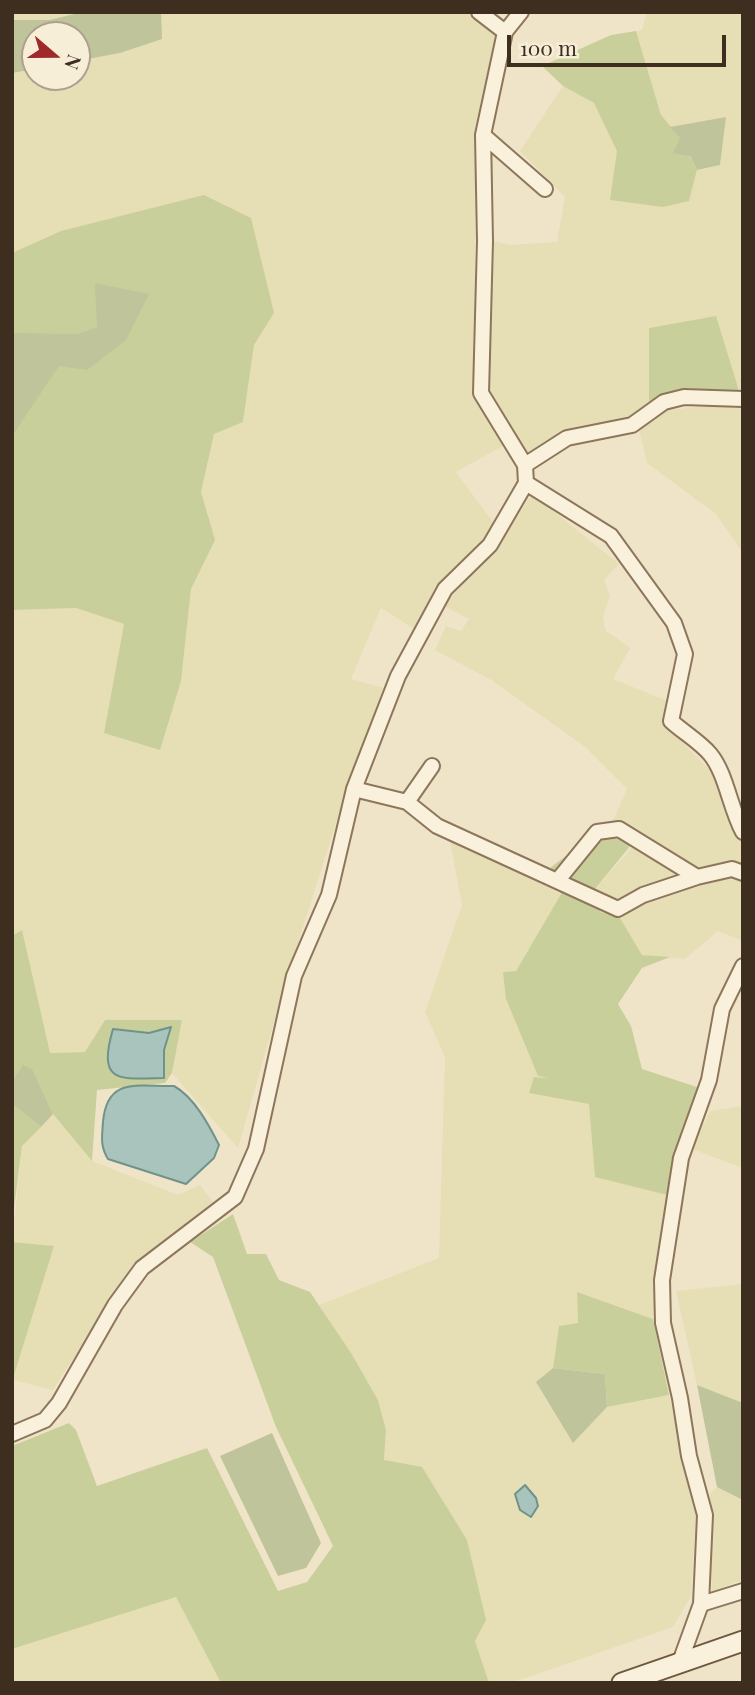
<!DOCTYPE html>
<style>
body{margin:0}
#map{position:relative;width:755px;height:1695px;overflow:hidden;background:#f0e4c8;font-family:"Playfair Display",serif}
canvas{display:block}
.frame{position:absolute;inset:0;border:14px solid #3d2e20;pointer-events:none}
.north{position:absolute;left:21px;top:21px;width:70px;height:70px;box-sizing:border-box;background:#f7eed8;border:2px solid #ada18e;border-radius:50%;rotate:110deg;font-size:19px;font-weight:700;line-height:28px;text-align:center;color:#3d2e20}
.north::after{content:'';display:block;margin:auto;width:24px;height:32px;background:#9e2a2b;clip-path:polygon(50% 0,100% 100%,50% 72%,0 100%)}
.scale{position:absolute;left:507px;top:35px;width:219px;height:32px;box-sizing:border-box;border:4px solid #3d2e20;border-top:0;padding-left:9px;font-size:21px;line-height:24px;white-space:nowrap;color:#3d2e20;-webkit-text-stroke:5px #f7eed8;paint-order:stroke}
</style>
<div id="map">
<canvas width="755" height="1695"></canvas>
<div class="frame"></div>
<div class="north">N</div>
<div class="scale">100 m</div>
</div>
<script>
const g = document.querySelector('canvas').getContext('2d');
g.lineJoin = 'round';
function fill(path, color) { g.fillStyle = color; g.fill(path, 'evenodd'); }
function stroke(path, color, width, dash) { g.strokeStyle = color; g.lineWidth = width; g.lineCap = dash ? 'butt' : 'round'; g.setLineDash(dash || []); g.stroke(path); }
fill(new Path2D(`
 M12,12H83L49,20H12Z
 M161,12H467L496,34L476,129L474,393L503,446L456,472L495,525L478,549L444,577L416,630L381,608L351,679L383,688L351,776L284,987L238,1148L172,1073L182,1020H105L85,1052L49,1053L22,930L12,936V610L76,608L124,624L104,733L181,681L191,589L214,540L201,492L214,433L243,422L254,345L274,313L61,231L12,253V73L35,69V77H77V61L120,53L161,39Z
 M647,12H743V394H740L715,317L649,328V402L636,416L578,430L529,455L488,395L489,240L510,245L557,242L565,197L520,151L563,86L594,103L618,151L689,201L697,170L720,165L726,117L670,127L661,115L636,31L642,30Z
 M717,405L743,409V553L716,514L647,463L639,429L668,410Z
 M532,494L619,564L604,580L610,597L603,616L605,630L630,648L613,679L670,702L666,726L716,776L743,832V868L697,872L613,821L627,789L584,746L493,681L435,650L446,626L461,631L469,619L444,606L503,536Z
 M450,840L561,894L516,971L504,972L506,999L538,1076L530,1092L589,1104L596,1177L667,1195L653,1319L577,1292L578,1324L559,1326L553,1368L536,1382L573,1442L607,1407L669,1395L696,1512L691,1596L673,1627L511,1683H489L475,1641L485,1620L384,1460L386,1430L378,1400L319,1305L439,1258L445,1057L425,1012L462,905Z
 M635,844L697,883L732,874L743,879V941L718,931L685,959L642,955L620,918L600,912L594,890Z
 M743,1106V1168L692,1149L710,1111Z
 M53,1114L92,1161L178,1195L200,1185L213,1202L132,1266L53,1390L13,1380L54,1246L12,1242L22,1146Z
 M743,1284V1403L697,1385L676,1291Z
 M717,1487L743,1500V1580L712,1591L710,1494Z
 M176,1597L221,1683H12V1649Z`), '#e6deb5');
fill(new Path2D(`
 M636,31L661,115L680,138L697,170L689,201L663,207L610,200L617,151L594,103L563,86L542,66L611,35Z
 M204,195L251,218L274,313L254,345L243,422L214,434L201,492L215,540L191,589L181,681L160,750L104,733L124,624L76,608L12,610V437L59,365L126,340L96,284L98,327L67,337L12,334V253L61,231Z
 M716,316L740,394L689,388L649,402V328Z
 M613,821L636,839L594,890L600,912L620,918L642,955L670,957L642,968L618,1004L631,1026L642,1069L700,1088L667,1195L595,1177L589,1104L529,1093L534,1077L548,1078L538,1076L506,999L503,972L516,971L561,894L551,867Z
 M22,930L50,1053L85,1052L105,1020H182L172,1073L165,1083L97,1090L92,1161L53,1114L33,1070L12,1082V936Z
 M12,1104L41,1127L22,1146L12,1224Z
 M233,1214L247,1254H266L279,1280L310,1292L351,1353L378,1400L386,1430L384,1460L422,1467L467,1540L486,1620L475,1641L489,1683H221L176,1597L12,1649V1446L69,1423L76,1430L97,1486L207,1448L278,1591L307,1582L333,1546L276,1427L213,1257L190,1242Z
 M12,1242L54,1246L12,1382Z
 M577,1292L653,1319L669,1395L607,1407L605,1374L553,1368L559,1326L578,1323Z`), '#c9cf9b');
fill(new Path2D(`
 M83,12H161L162,39L120,53L77,61V35H35V69L12,73V20H49Z
 M726,117L720,165L697,170L690,156L673,153L680,138L670,127Z
 M95,283L149,294L126,340L87,370L59,366L12,437V333L76,334L97,327Z
 M23,1065L33,1070L53,1114L41,1127L12,1104V1082Z
 M553,1368L605,1374L607,1407L573,1443L536,1382Z
 M697,1385L743,1403V1500L717,1487Z
 M272,1433L321,1543L306,1568L278,1576L220,1456Z`), '#bfc49a');
const water = new Path2D(`
 M171,1027L164,1050V1078C119,1079 97,1084 113,1029L149,1033Z
 M174,1086C194,1097 209,1125 219,1145L214,1158L186,1184L108,1159C100,1146 102,1137 103,1122C107,1076 138,1087 174,1086Z
 M525,1485L536,1498L538,1506L531,1517L520,1510L515,1494Z`);
fill(water, '#a9c4bc');
stroke(water, '#6f938a', 2);
const street = new Path2D(`
 M479,12L505,32
 M483,135L545,189
 M525,465L567,438L632,425L664,402L684,397L743,399
 M526,483L611,536L674,623L685,654L671,721C683,732 700,742 710,754C726,773 730,808 743,832
 M354,789L407,802L437,826L618,909L643,895L697,877
 M407,802L432,766
 M558,880L597,832L619,829L697,877L732,869L743,873
 M12,1434L45,1420L59,1403L115,1305L142,1268L235,1197L256,1149L294,976L329,895L354,789L398,676L445,589L490,545L526,483L525,465L481,393L485,241L483,135L505,32L521,12
 M701,1604L743,1591
 M680,1662L701,1604L705,1515L689,1456L680,1398L663,1323L662,1280L681,1158L709,1080L722,1009L743,966`);
const secondary = new Path2D(`
 M622,1683L743,1641`);
stroke(street, '#8d765c', 18);
stroke(secondary, '#6f573f', 23);
stroke(street, '#faf1dc', 14);
stroke(secondary, '#faf1dc', 19);
</script>
